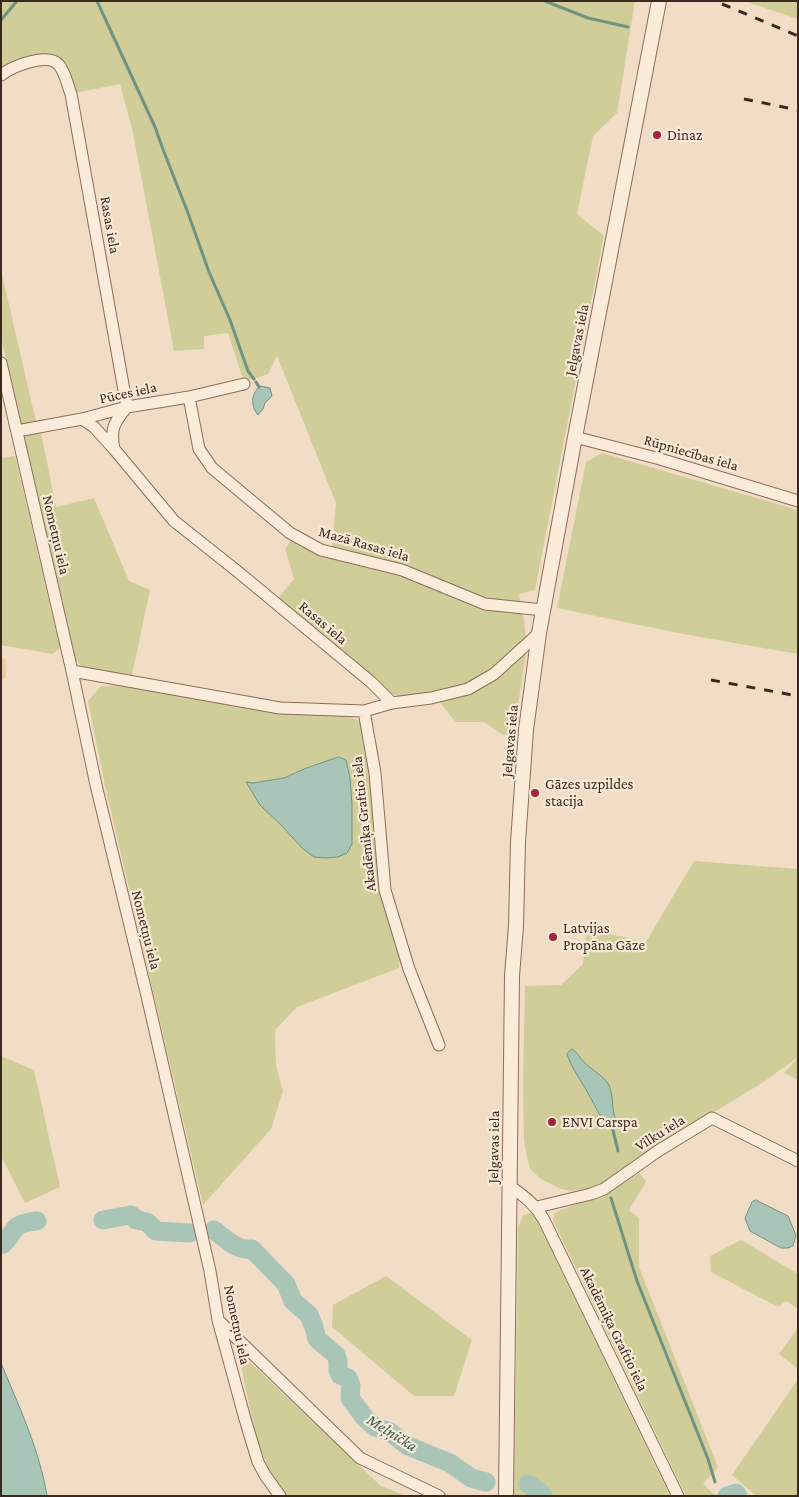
<!DOCTYPE html>
<meta charset="utf-8">
<style>
body{margin:0}
#map{position:relative;width:799px;height:1497px;overflow:hidden;background:#f1ddc6;font-family:"Crimson Pro",serif}
canvas{display:block}
.frame{position:absolute;inset:0;border:2px solid #3d281f;pointer-events:none}
</style>
<div id="map">
<canvas width="799" height="1497"></canvas>
<div class="frame"></div>
</div>
<script>
const g = document.querySelector('canvas').getContext('2d');
g.lineJoin = 'round';
function fill(path, color) { g.fillStyle = color; g.fill(path, 'evenodd'); }
function stroke(path, color, width, dash) { g.strokeStyle = color; g.lineWidth = width; g.lineCap = dash ? 'butt' : 'round'; g.setLineDash(dash || []); g.stroke(path); }
function write(font, color, halo, rows, align = 'center') {
  g.font = font + ' "Crimson Pro",serif'; g.lineWidth = 4.5; g.setLineDash([]); g.textBaseline = 'middle'; g.strokeStyle = halo; g.fillStyle = color; for (const [text, x, y, turn = 0] of rows) {
    g.save(); g.translate(x, y); g.rotate((+turn || 0) * Math.PI / 180); g.textAlign = isNaN(turn) ? turn : align; if (halo) g.strokeText(text, 0, 0); g.fillText(text, 0, 0); g.restore();
  }
}
fill(new Path2D(`
 M1,1H635L617,113L593,136L577,214L604,236L535,590L519,594L524,620L527,646L514,732L503,735L484,722H456L431,692L403,697L392,694L278,598L294,579L285,549L292,539L331,558L336,503L277,356L268,374L244,382L228,333L204,336V349L174,351L133,133L120,84L75,93C72,79 70,68 59,59L1,72Z
 M744,1H798V19Z
 M1,270L34,413L42,437L56,507L94,498L129,581L150,590L132,675L84,669L76,660L1,337Z
 M602,453L798,510V654L683,634L557,608L586,462Z
 M15,456L60,648L53,654L1,645V458Z
 M101,686H131L347,715L363,723L381,883L400,958L399,968L297,1007L275,1030L276,1066L283,1091L271,1129L203,1205L105,786L88,701ZM339,757L346,760L350,778L352,804L338,857L326,858L314,857L302,848L282,826L260,805L246,783H253L284,778L304,769Z
 M694,861L798,869V1057L762,1083L698,1122L609,1182L582,1190L571,1191L561,1189L541,1179L531,1170L527,1158L524,1140L523,1082L525,986L561,985L583,964L587,929L646,942Z
 M1,1056L34,1070L60,1187L25,1203L1,1156Z
 M798,1058V1080L784,1073Z
 M640,1173L646,1182L629,1210L639,1218V1267L718,1467L703,1484L716,1496H686L553,1221L554,1214L558,1211L608,1192Z
 M533,1212L670,1496H514L518,1227L523,1215Z
 M741,1240L798,1274V1309L786,1301L778,1307L711,1272L710,1256Z
 M386,1276L472,1340L454,1396H414L332,1327L333,1305Z
 M798,1328V1369L779,1354Z
 M238,1351L381,1486L406,1496H286C256,1462 248,1395 238,1351Z
 M798,1379V1496H756L732,1475Z`), '#d0cd99');
fill(new Path2D(`
 M1,657L6,660V678L1,681Z`), '#eecca2');
const water = new Path2D(`
 M260,386L270,388L272,396L265,403L263,409L258,415C251,406 250,395 260,386Z
 M339,757L346,760L350,778L352,804V844L347,853L338,857L326,858L314,857L302,848L282,826L260,805L246,782L253,783L284,778L304,769Z
 M572,1049C578,1053 580,1058 585,1063C592,1070 605,1077 609,1085C614,1097 611,1109 616,1120L612,1126C600,1120 596,1107 589,1095C582,1081 572,1070 567,1054Z
 M756,1200L788,1216L796,1235L793,1246L788,1248H781L750,1231L745,1218L752,1202Z
 M1,1363C18,1404 40,1451 47,1496H1Z`);
fill(water, '#a8c5b7');
stroke(water, '#6d9483', 1);
stroke(new Path2D(`
 M97,1L155,127L164,152L188,213L209,272L230,320L248,371L254,379
 M545,1L588,18L628,27
 M1,20L17,1
 M256,382L259,387
 M612,1126L618,1151
 M611,1198L637,1281L708,1459L715,1482`), '#6d9483', 3);
stroke(new Path2D(`
 M103,1220L131,1215L134,1217L136,1220L147,1222L156,1231L190,1233
 M214,1230C226,1239 237,1251 252,1249L286,1284L293,1301L309,1315L314,1327L317,1339L336,1355L338,1361V1370L340,1375L348,1378L351,1385L350,1398L364,1417L375,1427L390,1432L408,1446L450,1463L471,1478L486,1482
 M1,1243L3,1244C10,1238 9,1236 14,1230C18,1223 29,1222 37,1221
 M528,1484L541,1493L543,1496
 M727,1496L736,1493L738,1496`), '#a8c5b7', 19);
const minor = new Path2D(`
 M1,75C13,66 48,52 59,65C66,74 67,84 71,94L127,407
 M1,363L72,671L96,785L147,996L210,1271L218,1320L245,1419L258,1462L265,1475L280,1496
 M189,397L199,449L212,468L290,533L321,550L402,570L485,604L543,610
 M82,419L94,427L114,449C110,429 114,422 127,407
 M17,431L82,419L127,407L189,397L244,384
 M575,437L660,459L798,501
 M114,449L174,521L237,571L371,682L392,703
 M72,671L280,708L364,711L392,703L431,698L468,689L494,674L539,633
 M364,711L375,773L385,890L409,969L439,1045
 M510,1186C525,1197 535,1204 544,1220L678,1496
 M537,1207L591,1194L604,1189L658,1151L712,1118L798,1161
 M220,1322L360,1458L439,1496`);
const tertiary = new Path2D(`
 M506,1496L512,976L516,926L518,842L526,730L539,633L575,437L659,1`);
stroke(minor, '#8e6d5a', 13);
stroke(tertiary, '#8e6d5a', 16);
stroke(minor, '#fbebda', 11);
stroke(tertiary, '#fbebda', 14);
stroke(new Path2D(`
 M722,4L798,36
 M744,99L798,110
 M711,680L798,696`), '#3d281f', 3, [9, 9]);
for (const [x, y, r, color] of [
 [657,135,5,"#a1263d"],
 [535,793,5,"#a1263d"],
 [553,937,5,"#a1263d"],
 [552,1122,5,"#a1263d"]
]) { const dot = new Path2D(); dot.arc(x, y, r, 0, 2 * Math.PI); g.fillStyle = color; g.fill(dot); stroke(dot, '#f8e8d6', 2); }
write('15px', '#3d281f', '#f8e8d6', [
 ["Dinaz",667,135],
 ["Gāzes uzpildes",545,784],
 ["stacija",545,801],
 ["Latvijas",563,928],
 ["Propāna Gāze",563,945],
 ["ENVI Carspa",562,1122]
], 'left');
write('15px', '#3d281f', '#f8e8d6', [
 ["Rasas iela",110,225,80],
 ["Jelgavas iela",577,340,-79],
 ["Pūces iela",128,393,-12],
 ["Rūpniecības iela",691,453,16],
 ["Nometņu iela",56,535,77],
 ["Mazā Rasas iela",364,544,16],
 ["Rasas iela",323,623,40],
 ["Jelgavas iela",510,741,-85],
 ["Akadēmiķa Graftio iela",364,824,-96],
 ["Nometņu iela",146,930,76],
 ["Vilku iela",660,1133,-32],
 ["Jelgavas iela",494,1147,-89],
 ["Nometņu iela",237,1325,78],
 ["Akadēmiķa Graftio iela",614,1329,64]
]);
write('italic 16px', '#2d5e52', '#f8e8d6', [
 ["Meļņička",392,1433,32]
]);
</script>
